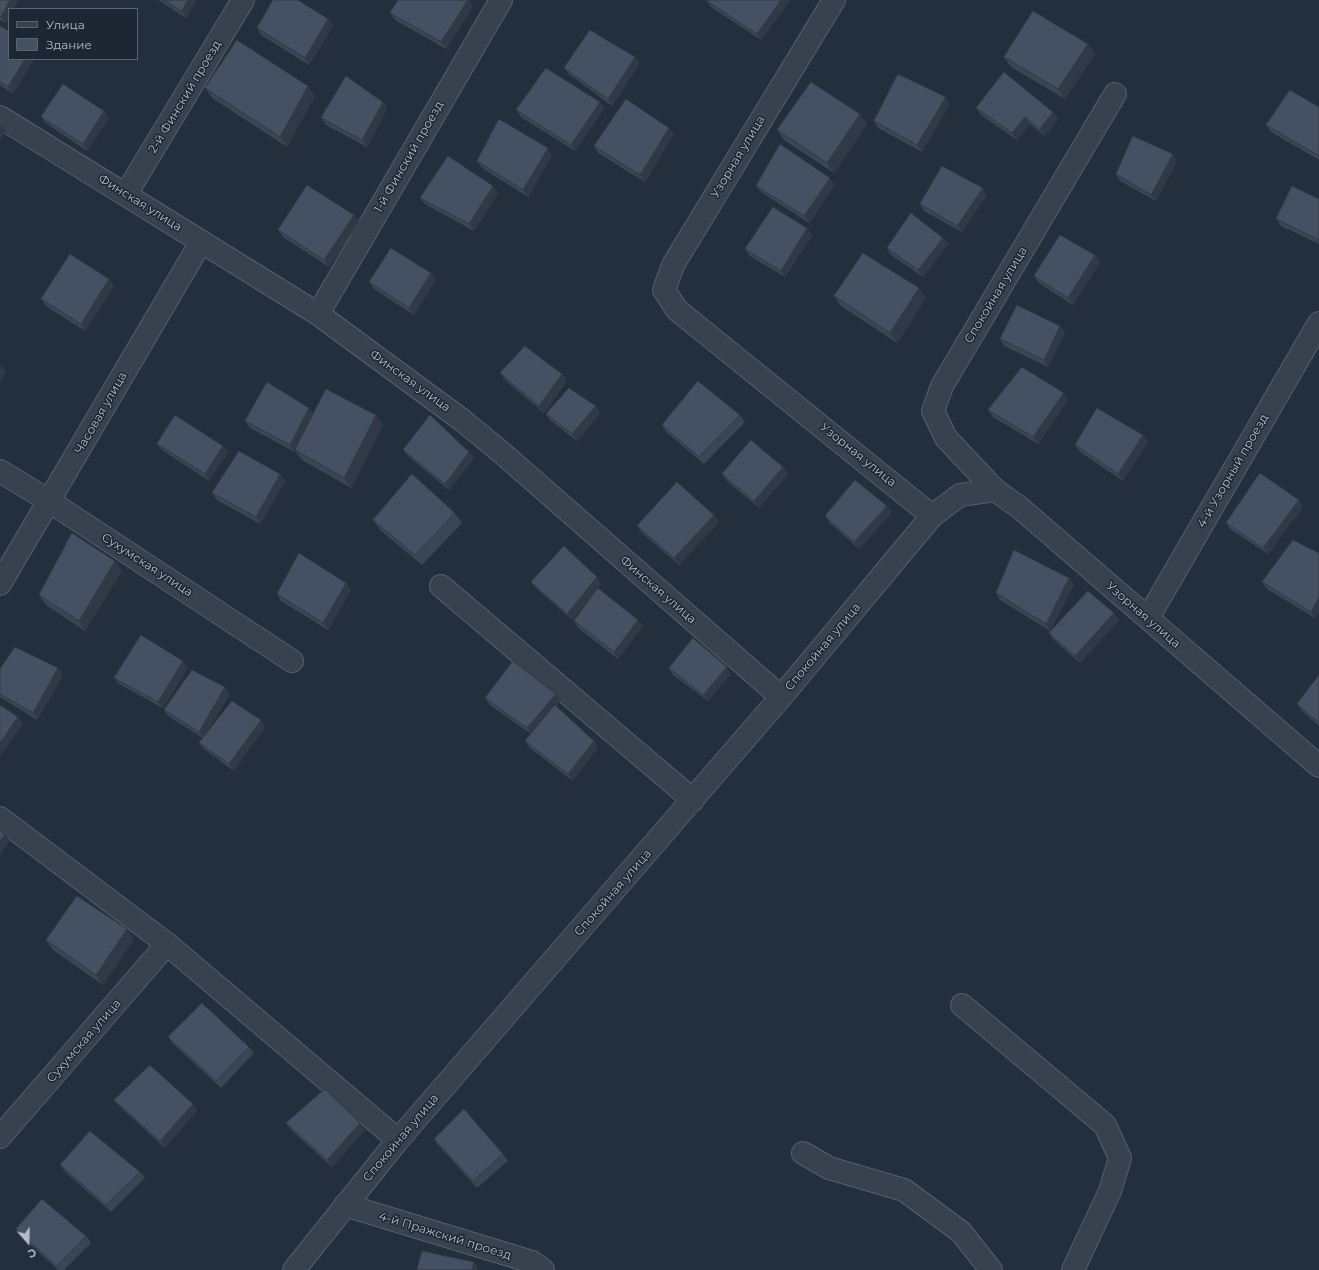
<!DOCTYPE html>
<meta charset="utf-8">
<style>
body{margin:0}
#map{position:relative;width:1319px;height:1270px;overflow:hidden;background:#242f3e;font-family:Montserrat,sans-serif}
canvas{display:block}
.legend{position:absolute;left:8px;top:8px;width:130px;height:52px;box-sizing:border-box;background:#1d2633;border:1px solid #59626f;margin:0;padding:5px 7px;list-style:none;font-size:12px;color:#b4bcc9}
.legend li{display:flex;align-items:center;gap:8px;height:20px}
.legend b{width:20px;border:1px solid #59626f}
.north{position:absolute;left:8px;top:1222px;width:40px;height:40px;-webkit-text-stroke:3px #1d2633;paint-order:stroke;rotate:160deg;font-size:11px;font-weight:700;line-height:16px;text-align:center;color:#b4bcc9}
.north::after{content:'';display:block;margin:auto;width:14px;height:18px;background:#b4bcc9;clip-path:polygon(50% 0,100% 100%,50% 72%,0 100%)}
</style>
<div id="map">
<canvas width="1319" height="1270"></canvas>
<ul class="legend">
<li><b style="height:5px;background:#38414e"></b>Улица</li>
<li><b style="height:11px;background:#455162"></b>Здание</li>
</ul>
<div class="north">С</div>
</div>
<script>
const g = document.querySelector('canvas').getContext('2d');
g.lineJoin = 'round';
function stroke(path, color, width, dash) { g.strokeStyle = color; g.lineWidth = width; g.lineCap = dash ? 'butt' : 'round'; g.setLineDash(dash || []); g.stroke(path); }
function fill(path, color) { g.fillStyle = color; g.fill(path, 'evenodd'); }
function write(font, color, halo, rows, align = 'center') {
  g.font = font + ' Montserrat,sans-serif'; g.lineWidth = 3; g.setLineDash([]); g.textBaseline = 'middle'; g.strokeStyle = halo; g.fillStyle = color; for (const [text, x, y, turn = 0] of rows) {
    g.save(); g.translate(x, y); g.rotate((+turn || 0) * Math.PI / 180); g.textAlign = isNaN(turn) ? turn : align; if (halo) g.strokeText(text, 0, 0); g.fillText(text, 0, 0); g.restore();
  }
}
const minor = new Path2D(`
 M834,0L673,265L664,290L677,310L932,516L960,495L995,490L1019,507L1319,766
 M0,117L318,314L462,420L502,453L781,697
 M126,194L243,0
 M318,314L501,0
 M0,471L49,501L292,661
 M995,490L946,438L933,411L942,386L1115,94
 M0,584L201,242
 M441,586L693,800
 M1148,618L1319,323
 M0,818L167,944L398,1140
 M962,1005L1105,1125L1120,1158L1110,1191L1073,1270
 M0,1137L167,944
 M803,1153L829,1168L904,1190L961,1232L991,1270
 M345,1205L532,1262L543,1270
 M294,1270L398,1140L781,697L932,516`);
stroke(minor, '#565f6c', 24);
stroke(minor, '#38414e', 22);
fill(new Path2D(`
 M0,0H18L6,23L0,20Z
 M158,0H197L186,18Z
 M706,0H790L761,40L711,7Z
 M473,6L446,49L395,20L390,13Z
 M328,19L333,26L309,65L261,35L257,28Z
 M0,26L9,59H34L13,94L0,85Z
 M1088,44L1095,54L1065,99L1011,67L1004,57Z
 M640,63L612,106L569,74L564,68Z
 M205,88L315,96L287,147L212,98Z
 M383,102L387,109L367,147L326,125L321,118Z
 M950,104L922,152L878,128L874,121Z
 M1319,107V160L1271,132L1266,125Z
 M976,108L1053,112L1058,119L1045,136L1030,124L1017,140L981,115Z
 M604,109L575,151L521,117L516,110Z
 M41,117L109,118L87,151L46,123Z
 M867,124L834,173L784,140L777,130Z
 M669,128L674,134L645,182L598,153L594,146Z
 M552,155L528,197L482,168L477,161Z
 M1177,161L1156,201L1120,181L1116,174Z
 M835,185L809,223L761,192L756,186Z
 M493,186L498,193L474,231L425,204L420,198Z
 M987,195L962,232L924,211L920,204Z
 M1319,199V244L1281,226L1276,219Z
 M359,222L329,267L283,237L278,230Z
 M807,228L812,235L785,277L750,256L745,249Z
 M943,238L948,244L923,277L891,255L887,248Z
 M1095,255L1100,262L1073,305L1039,283L1034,276Z
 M431,273L436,280L414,315L374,289L369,282Z
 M109,279L114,286L85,331L46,306L41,299Z
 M834,296L926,298L897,343L841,306Z
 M1060,326L1065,333L1048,367L1004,346L1000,339Z
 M500,373L562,374L567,381L544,413L505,380Z
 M1068,400L1038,444L993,417L988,410Z
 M596,406L600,413L577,441L551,421L546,414Z
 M313,413L376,415L383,425L351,488L302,460L295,451V452L250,428L245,421Z
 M740,415L745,422L704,464L666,432L662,425Z
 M1143,435L1148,441L1123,481L1080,452L1075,445Z
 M157,444L228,452L209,481L162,450Z
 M403,450L469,452L474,458L449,490L408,456Z
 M783,467L788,474L759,508L727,481L722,474Z
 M280,474L285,481L260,524L217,500L212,493Z
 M1299,500L1303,507L1268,554L1230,529L1226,523Z
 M887,506L892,512L859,549L830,523L825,516Z
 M455,513L462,523L422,565L380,530L373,520Z
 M719,522L679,565L642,533L637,526Z
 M1319,553V612L1315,618L1267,589L1262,582Z
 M115,561L122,571L85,631L46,605L39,595Z
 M1069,578L1074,585L1050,631L1000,600L996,593Z
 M531,582L601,584L598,588L638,620L643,626L618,659L578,628L574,621L598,588L572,620L536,588Z
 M346,583L351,590L328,630L281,601L277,594Z
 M1119,620L1080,663L1054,640L1049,633Z
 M58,668L63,675L37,720L0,697V669Z
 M188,668L163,708L119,684L114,678Z
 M669,668L731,674L708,701L673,675Z
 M1319,675V726L1302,711L1297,704Z
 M230,694L207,732L261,720L265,727L234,771L204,749L199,743L203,738L168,716L164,710Z
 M485,698L561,700L556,706L598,747L573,781L530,748L525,741L531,734L490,705Z
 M134,939L103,985L53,950L46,940Z
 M168,1037L249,1047L254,1053L221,1088L173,1044Z
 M114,1100L197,1110L165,1148L119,1106Z
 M286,1123L365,1130L332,1167L291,1130Z
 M434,1139L503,1154L508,1161L477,1188L438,1145Z
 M60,1165L140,1172L145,1178L111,1212L65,1172Z
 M16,1229L86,1236L91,1243L64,1270H58L21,1236Z`), '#3b4654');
fill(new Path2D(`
 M10,0H18L14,9H9V17L6,23L1,17Z
 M188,0H197L186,18L182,11Z
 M468,0H469L473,6L446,49L441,42Z
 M781,0H790L761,40L757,34Z
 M328,19L333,26L309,65L305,58Z
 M1088,44L1095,54L1065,99L1058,89Z
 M635,57L640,63L612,106L608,99Z
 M25,59H34L13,94L8,87Z
 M308,86L315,96L287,147L280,137Z
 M946,97L950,104L922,152L917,145Z
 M383,102L387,109L367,147L362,140Z
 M600,102L604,109L575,151L571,145Z
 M104,111L109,118L87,151L83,144Z
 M1053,112L1058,119L1045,136L1040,129Z
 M860,114L867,124L834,173L827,163Z
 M1025,117L1030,124L1017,140L1012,133Z
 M1,125L6,131L0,140V126Z
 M669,128L674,134L645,182L640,175Z
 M548,148L552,155L528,197L523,190Z
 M1173,154L1177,161L1156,201L1151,195Z
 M830,178L835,185L809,223L804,216Z
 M493,186L498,193L474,231L469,224Z
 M983,188L987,195L962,232L957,226Z
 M354,215L359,222L329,267L324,260Z
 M807,228L812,235L785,277L781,271Z
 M943,238L948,244L923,277L918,270Z
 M1095,255L1100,262L1073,305L1068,298Z
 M431,273L436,280L414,315L409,308Z
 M109,279L114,286L85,331L81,324Z
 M919,288L926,298L897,343L890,333Z
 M1060,326L1065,333L1048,367L1044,360Z
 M1,365L6,372L0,382V367Z
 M562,374L567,381L544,413L539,406Z
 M1064,393L1068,400L1038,444L1033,437Z
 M596,406L600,413L577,441L572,434Z
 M309,408L314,414L295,452L290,445Z
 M376,415L383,425L351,488L344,478Z
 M1143,435L1148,441L1123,481L1118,474Z
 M223,446L228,452L209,481L205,474Z
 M469,452L474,458L449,490L445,484Z
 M783,467L788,474L759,508L754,501Z
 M280,474L285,481L260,524L256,517Z
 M1299,500L1303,507L1268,554L1263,548Z
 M887,506L892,512L859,549L854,542Z
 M714,515L719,522L679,565L674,558Z
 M115,561L122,571L85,631L79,621Z
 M597,577L601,584L572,620L567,614Z
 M1069,578L1074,585L1050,631L1046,624Z
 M346,583L351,590L328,630L323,623Z
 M1319,597V612L1315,618L1311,612Z
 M1114,613L1119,620L1080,663L1075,656Z
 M638,620L643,626L618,659L614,652Z
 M183,661L188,668L163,708L158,702Z
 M727,667L731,674L708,701L703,695Z
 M58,668L63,675L37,720L33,713Z
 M225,687L230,694L204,738L199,732Z
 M556,694L561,700L532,735L527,728Z
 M18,717L23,724L0,756V743Z
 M261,720L265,727L234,771L229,764Z
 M594,741L598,747L573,781L568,774Z
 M5,834L10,841L0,855V842Z
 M127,929L134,939L103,985L96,975Z
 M193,1104L197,1110L165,1148L160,1141Z
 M360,1123L365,1130L332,1167L327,1160Z
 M474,1262L478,1269V1270H472Z`), '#303945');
const building = new Path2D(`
 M0,0H10L1,17L0,16Z
 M164,0H188L182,11Z
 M273,0H298L328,19L305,58L257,28Z
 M398,0H468L441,42L390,13Z
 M706,0H781L757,34Z
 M1033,11L1088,44L1058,89L1004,57Z
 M0,26L9,31V59H25L8,87L0,82Z
 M590,30L635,57L608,99L564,68Z
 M237,40L308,86L280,137L205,88Z
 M546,68L600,102L571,145L516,110Z
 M1004,72L1053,112L1040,129L1025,117L1012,133L976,108Z
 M898,74L946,97L917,145L874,121Z
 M346,76L383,102L362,140L321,118Z
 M811,82L860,114L827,163L777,130Z
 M63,84L104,111L83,144L41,117Z
 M1290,90L1319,107V156L1266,125Z
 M626,99L669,128L640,175L594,146Z
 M499,119L548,148L523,190L477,161Z
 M1133,136L1173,154L1151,195L1116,174Z
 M780,144L830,178L804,216L756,186Z
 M448,156L493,186L469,224L420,198Z
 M942,166L983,188L957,226L920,204Z
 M307,185L354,215L324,260L278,230Z
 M1292,186L1319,199V240L1276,219Z
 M773,207L807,228L781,271L745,249Z
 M911,213L943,238L918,270L887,248Z
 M1060,235L1095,255L1068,298L1034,276Z
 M391,248L431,273L409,308L369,282Z
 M863,253L919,288L890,333L834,296Z
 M70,254L109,279L81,324L41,299Z
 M1017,305L1060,326L1044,360L1000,339Z
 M525,346L562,374L539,406L500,373Z
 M1022,367L1064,393L1033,437L988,410Z
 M698,381L740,415L699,457L662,425Z
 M267,382L309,408L290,445L245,421Z
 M569,388L596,406L572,434L546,414Z
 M326,389L376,415L344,478L295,450Z
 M1097,408L1143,435L1118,474L1075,445Z
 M175,415L223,446L205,474L157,444Z
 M430,415L469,452L445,484L403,450Z
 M751,440L783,467L754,501L722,474Z
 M239,451L280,474L256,517L212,493Z
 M1260,473L1299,500L1263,548L1226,523Z
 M412,474L455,513L415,555L373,520Z
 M855,480L887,506L854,542L825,516Z
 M677,482L714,515L674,558L637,526Z
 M72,533L115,561L79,621L39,595Z
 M1293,540L1319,553V597L1311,612L1262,582Z
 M564,546L597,577L567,614L531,582Z
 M1014,550L1069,578L1046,624L996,593Z
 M299,553L346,583L323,623L277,594Z
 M598,588L638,620L614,652L574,621Z
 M1088,591L1114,613L1075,656L1049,633Z
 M141,635L183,661L158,702L114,678Z
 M693,638L727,667L703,695L669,668Z
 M15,647L58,668L33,713L0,694V669Z
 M513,661L556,694L527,728L485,698Z
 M192,670L225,687L199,732L164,710Z
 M1319,675V723L1297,704Z
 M232,701L261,720L229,764L199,743Z
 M0,705L18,717L0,743Z
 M555,705L594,741L568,774L525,741Z
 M0,830L5,834L0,842Z
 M77,896L127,929L96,975L46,940Z
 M202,1003L249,1047L216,1081L168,1037Z
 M150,1065L193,1104L160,1141L114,1100Z
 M325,1089L360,1123L327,1160L286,1123Z
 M464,1109L503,1154L473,1181L434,1139Z
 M90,1131L140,1172L106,1205L60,1165Z
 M42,1199L86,1236L56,1266L16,1229Z
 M422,1251L474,1262L472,1270H417Z`);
fill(building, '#455162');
stroke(building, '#303945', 1);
write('12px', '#b4bcc9', '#1d2633', [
 ["2-й Финский проезд",185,97,-59],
 ["1-й Финский проезд",409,157,-60],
 ["Узорная улица",738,157,-59],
 ["Финская улица",140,203,32],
 ["Спокойная улица",996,295,-59],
 ["Финская улица",410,381,36],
 ["Часовая улица",101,413,-60],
 ["Узорная улица",858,455,39],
 ["4-й Узорный проезд",1233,471,-60],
 ["Сухумская улица",147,565,33],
 ["Финская улица",658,590,41],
 ["Узорная улица",1143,615,41],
 ["Спокойная улица",823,647,-50],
 ["Спокойная улица",613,893,-49],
 ["Сухумская улица",84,1041,-49],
 ["Спокойная улица",401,1138,-50],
 ["4-й Пражский проезд",445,1236,17]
]);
</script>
